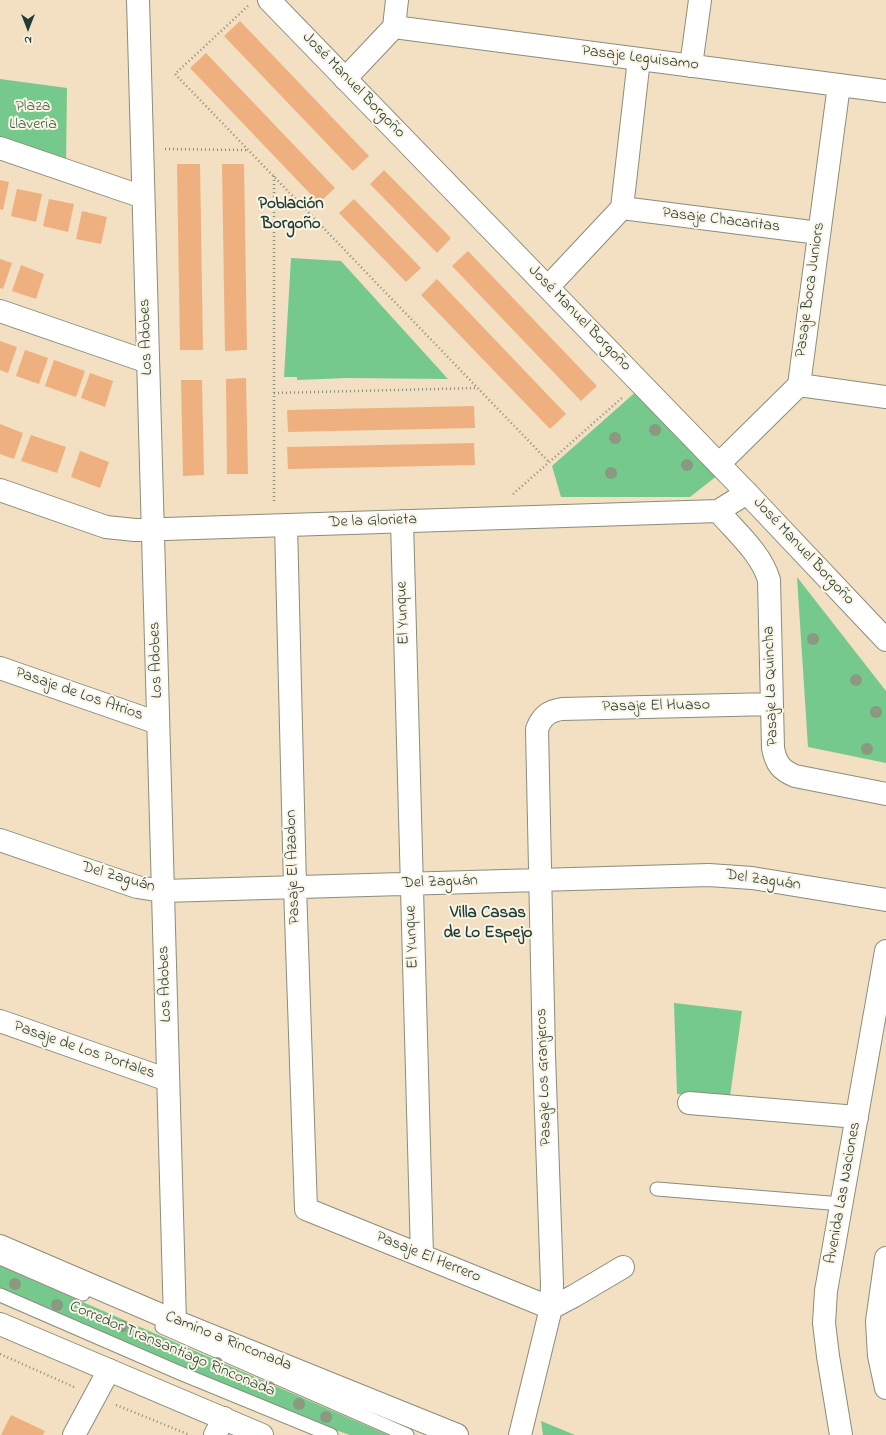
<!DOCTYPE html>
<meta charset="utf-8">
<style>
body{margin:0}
#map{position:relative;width:886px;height:1435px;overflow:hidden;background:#f3dfc1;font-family:"Indie Flower",sans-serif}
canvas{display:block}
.north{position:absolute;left:8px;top:8px;width:40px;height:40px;-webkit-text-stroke:3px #fcf5e5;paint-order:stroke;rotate:180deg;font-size:11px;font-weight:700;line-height:16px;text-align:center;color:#1f3d34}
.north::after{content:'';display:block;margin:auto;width:14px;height:18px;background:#1f3d34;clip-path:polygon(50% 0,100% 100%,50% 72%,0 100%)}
</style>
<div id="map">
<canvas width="886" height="1435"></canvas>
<div class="north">N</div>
</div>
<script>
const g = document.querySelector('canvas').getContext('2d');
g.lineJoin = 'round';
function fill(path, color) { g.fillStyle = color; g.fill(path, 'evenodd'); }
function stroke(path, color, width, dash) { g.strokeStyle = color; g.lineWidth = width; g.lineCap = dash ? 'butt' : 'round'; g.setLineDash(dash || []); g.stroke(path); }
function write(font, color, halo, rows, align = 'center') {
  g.font = font + ' "Indie Flower",sans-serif'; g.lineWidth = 4; g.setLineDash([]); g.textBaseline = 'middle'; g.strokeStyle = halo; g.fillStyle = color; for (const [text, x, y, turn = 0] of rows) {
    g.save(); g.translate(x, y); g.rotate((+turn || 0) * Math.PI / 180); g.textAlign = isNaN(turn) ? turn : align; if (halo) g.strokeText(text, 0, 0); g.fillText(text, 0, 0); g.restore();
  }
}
fill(new Path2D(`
 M0,79L67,88L66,163L0,141Z
 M291,258L341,261L448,379L347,378L297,380V377H284Z
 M639,389L718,475L690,497H561L552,466Z
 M797,577L886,691V763L808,747Z
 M674,1003L742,1011L730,1096L677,1094Z
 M0,1266L388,1435H350L312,1422L0,1289Z
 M541,1421L575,1435H543Z`), '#75c98c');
fill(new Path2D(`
 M240,21L369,156L353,171L224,36Z
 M206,53L335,188L319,203L190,68Z
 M177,164H200L203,350H180Z
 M222,164H244L247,350L225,351Z
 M384,170L451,238L437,253L370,184Z
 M0,180L9,182L3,210L0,209Z
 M17,189L42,194L36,222L11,216Z
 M49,199L74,204L68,232L43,226Z
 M354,199L421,268L406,282L339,213Z
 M82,211L107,217L101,244L76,239Z
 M468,251L597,386L581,401L452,266Z
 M0,259L12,263L3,289L0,288Z
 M21,265L44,274L36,299L12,291Z
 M437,279L566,414L550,429L421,295Z
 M0,341L17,347L8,373L0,370Z
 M25,350L48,358L39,384L16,376Z
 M54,360L85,371L76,397L45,386Z
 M90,373L113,381L105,407L81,398Z
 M246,378L248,474H227L226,379Z
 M181,380H202L204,475L183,476Z
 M474,406L475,428L288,432L287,410Z
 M0,424L23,433L14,459L0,454Z
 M31,435L66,447L57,473L21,461Z
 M474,443L475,465L288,469L287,447Z
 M80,451L109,462L100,488L71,477Z
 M11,1415L45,1431L43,1435H1Z`), '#efb07f');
const service = new Path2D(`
 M657,1189L842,1204
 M0,1258L83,1294
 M0,1295L180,1373L331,1435
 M162,1327L407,1435`);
const minor = new Path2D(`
 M138,0L175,1321
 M394,27L886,91
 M691,66L700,0
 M345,79L394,27L397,0
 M0,148L143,197
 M622,208L819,233
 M548,287L622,208L639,59
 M0,311L148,362
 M799,385L886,397
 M719,464L799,385L839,85
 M0,490L106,527L135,530L718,511L747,493
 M718,511C736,532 761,553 769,580L773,748C776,764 781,770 795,776L886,794
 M402,521L422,1256
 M286,525L295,887L306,1209L551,1308L574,1296L623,1267
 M0,668L158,723
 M0,840L137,887L163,891L709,875L752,878L886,900
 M0,1021L168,1080
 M689,1103L857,1117
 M74,1435L109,1370
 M215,1435L224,1418
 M520,1435L551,1308L552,1284L544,1055L537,729C542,716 549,711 562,709L772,704`);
const tertiary = new Path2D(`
 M269,0L747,493L886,640
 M886,1258L877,1321L879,1356L886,1388
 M841,1435L828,1356L824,1323L826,1291L886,951`);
const primary = new Path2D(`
 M0,1246L175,1321L457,1435
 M0,1324L262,1435`);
stroke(service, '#898e7a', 15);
stroke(minor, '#898e7a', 24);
stroke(tertiary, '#898e7a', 24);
stroke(primary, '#898e7a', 24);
stroke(new Path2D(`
 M248,6L175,74L549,462
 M165,149L248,150
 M274,176V503
 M274,393L477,388
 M513,494L623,397
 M0,1354L74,1387
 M116,1405L190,1435`), '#898e7a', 2.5, [1, 3]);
stroke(service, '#fff', 13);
stroke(minor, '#fff', 22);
stroke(tertiary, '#fff', 22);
stroke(primary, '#fff', 22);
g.fillStyle = '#8a9980';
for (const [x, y] of [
 [655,430],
 [615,438],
 [687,465],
 [611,473],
 [813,639],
 [856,680],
 [876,712],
 [867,749],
 [15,1284],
 [57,1305],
 [122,1326],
 [149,1340],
 [217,1363],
 [269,1387],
 [299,1404],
 [326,1417]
]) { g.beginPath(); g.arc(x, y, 6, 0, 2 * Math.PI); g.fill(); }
write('16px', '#1f3d34', '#fcf5e5', [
 ["Pasaje Leguisamo",640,59,7],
 ["José Manuel Borgoño",353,86,46],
 ["Pasaje Chacaritas",721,221,7],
 ["Pasaje Boca Juniors",811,290,-82],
 ["José Manuel Borgoño",579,319,46],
 ["Los Adobes",147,337,-92],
 ["De la Glorieta",373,522,-2],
 ["José Manuel Borgoño",803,552,47],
 ["El Yunque",404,613,-92],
 ["Los Adobes",157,660,-92],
 ["Pasaje La Quincha",772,686,-92],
 ["Pasaje de Los Atrios",79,695,19],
 ["Pasaje El Huaso",656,707,-1],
 ["Pasaje El Azadon",294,867,-92],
 ["Del Zaguán",118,878,16],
 ["Del Zaguán",763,881,8],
 ["Del Zaguán",440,883,-2],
 ["El Yunque",413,937,-92],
 ["Los Adobes",166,984,-92],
 ["Pasaje de Los Portales",84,1051,19],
 ["Pasaje Los Granjeros",545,1077,-92],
 ["Avenida Las Naciones",844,1193,-80],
 ["Pasaje El Herrero",428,1258,22],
 ["Camino a Rinconada",228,1342,22],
 ["Corredor Transantiago Rinconada",172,1350,23]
]);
write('16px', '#34604a', '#fcf5e5', [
 ["Plaza",33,107],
 ["Llavería",33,125]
]);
write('bold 17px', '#1f3d34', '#fcf5e5', [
 ["Población",291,205],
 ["Borgoño",291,225],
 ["Villa Casas",488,914],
 ["de Lo Espejo",488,934]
]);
</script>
